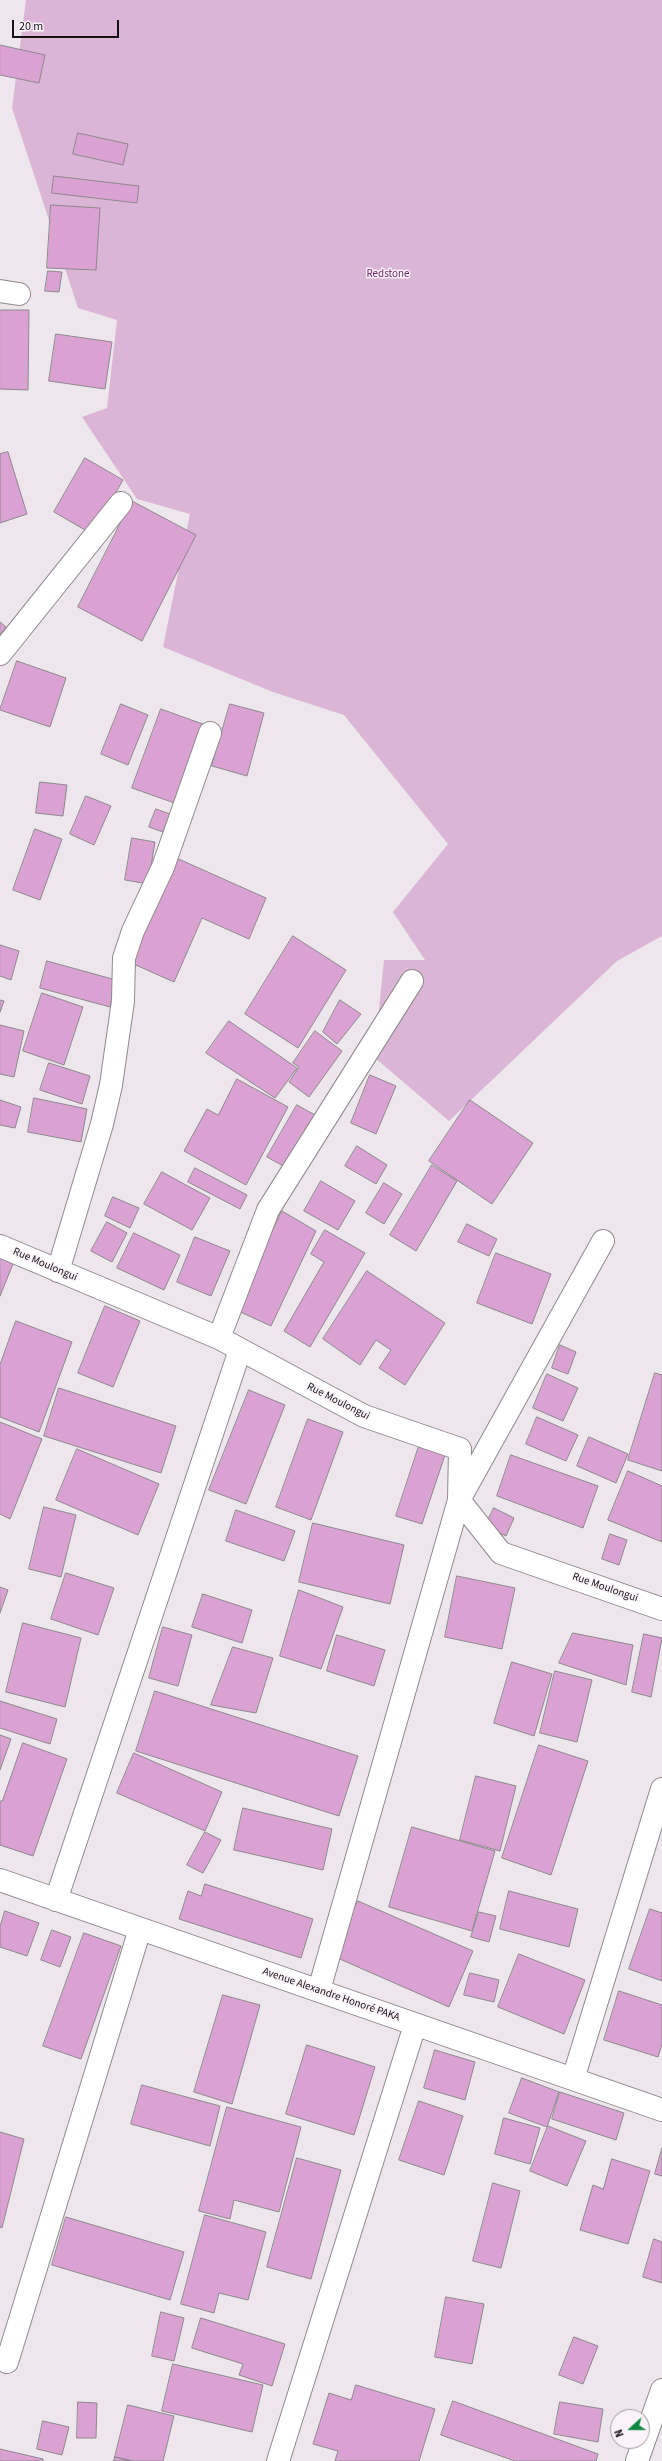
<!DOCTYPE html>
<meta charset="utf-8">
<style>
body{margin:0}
#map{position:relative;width:662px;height:2461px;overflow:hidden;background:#ede6ec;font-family:"Source Sans 3",sans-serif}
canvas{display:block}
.north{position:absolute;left:610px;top:2409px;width:40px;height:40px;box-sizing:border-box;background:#fbf3f9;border:1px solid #9f999d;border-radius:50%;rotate:249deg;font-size:11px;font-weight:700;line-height:16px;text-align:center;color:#141214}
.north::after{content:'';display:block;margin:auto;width:14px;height:18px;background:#118842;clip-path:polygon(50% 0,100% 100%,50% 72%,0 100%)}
.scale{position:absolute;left:12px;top:20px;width:107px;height:18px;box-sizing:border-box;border:2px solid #141214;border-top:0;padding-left:5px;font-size:12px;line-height:14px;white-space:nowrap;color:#141214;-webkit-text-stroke:3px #fbf3f9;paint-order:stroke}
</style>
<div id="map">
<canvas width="662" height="2461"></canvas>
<div class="north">N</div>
<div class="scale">20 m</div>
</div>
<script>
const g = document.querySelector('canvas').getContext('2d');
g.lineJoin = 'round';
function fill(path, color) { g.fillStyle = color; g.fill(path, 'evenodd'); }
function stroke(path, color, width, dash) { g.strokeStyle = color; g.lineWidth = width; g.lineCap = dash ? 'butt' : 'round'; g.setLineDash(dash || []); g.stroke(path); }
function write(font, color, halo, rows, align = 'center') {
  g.font = font + ' "Source Sans 3",sans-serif'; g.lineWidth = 3; g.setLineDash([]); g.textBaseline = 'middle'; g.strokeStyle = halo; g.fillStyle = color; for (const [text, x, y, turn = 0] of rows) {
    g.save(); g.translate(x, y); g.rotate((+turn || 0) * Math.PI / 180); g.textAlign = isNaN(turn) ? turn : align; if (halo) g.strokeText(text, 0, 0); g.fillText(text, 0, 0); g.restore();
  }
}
fill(new Path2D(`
 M26,0H662V936L617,961L449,1121L374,1057L384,960H425L393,912L448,844L344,715L273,692L163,647L190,514L137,499L82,417L107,408L117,320L78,308L12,108Z`), '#dbb5d6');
const building = new Path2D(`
 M0,45L45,55L39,83L0,75Z
 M78,133L128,144L123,165L73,154Z
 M54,176L139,186L137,203L52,193Z
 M51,205L100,208L96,270L47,268Z
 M48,271L62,272L59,292L45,291Z
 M0,310H29L28,390L0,389Z
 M56,334L112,342L105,389L49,381Z
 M8,452L27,514L0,523V454Z
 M85,458L123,480L92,534L54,512Z
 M132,501L196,535L142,641L78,607Z
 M0,622L6,627L0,635Z
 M17,661L66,678L50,727L0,710Z
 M121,704L148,715L128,765L101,754Z
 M230,704L264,713L247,776L212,766Z
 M161,709L208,726L180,805L132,788Z
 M40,782L67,785L63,816L36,813Z
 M86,796L111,806L94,845L70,834Z
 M156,809L170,814L163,832L149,827Z
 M35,829L62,839L40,900L13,890Z
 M132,838L155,842L148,884L125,880Z
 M174,857L266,898L249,939L202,918L174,982L129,962Z
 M293,936L346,970L298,1048L245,1014Z
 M0,945L19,951L11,980L0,976Z
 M47,961L116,980L110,1007L40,988Z
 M42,993L83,1007L64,1065L23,1051Z
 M0,1000L4,1001L0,1012Z
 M340,1000L361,1014L337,1044L323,1032Z
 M229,1021L297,1068L275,1098L206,1053Z
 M0,1025L24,1031L14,1077L0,1074Z
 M315,1031L342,1051L309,1097L289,1082L299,1067L293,1063Z
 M49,1063L90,1076L82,1104L40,1090Z
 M370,1075L396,1086L376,1134L351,1123Z
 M237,1079L288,1107L246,1185L184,1151L207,1109L218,1115Z
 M34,1098L87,1109L81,1142L28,1132Z
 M0,1100L21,1107L15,1128L0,1125Z
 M470,1100L533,1143L492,1204L429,1161Z
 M297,1105L315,1115L285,1167L267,1157Z
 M357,1146L387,1165L376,1184L345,1166Z
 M432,1165L457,1181L416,1251L390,1235Z
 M195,1168L247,1195L240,1209L188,1182Z
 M162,1172L210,1198L192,1230L144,1204Z
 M321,1181L355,1201L338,1230L304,1211Z
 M384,1183L402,1194L384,1224L366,1213Z
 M113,1197L139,1208L130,1228L105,1216Z
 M282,1211L316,1231L271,1326L236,1310Z
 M107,1222L127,1233L112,1262L91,1251Z
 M467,1224L497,1239L489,1256L458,1242Z
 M325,1230L365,1253L310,1347L284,1331L324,1262L311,1254Z
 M134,1233L180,1255L164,1290L117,1268Z
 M195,1237L230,1251L211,1296L177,1282Z
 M0,1253L15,1259L0,1296Z
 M496,1253L551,1274L532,1324L477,1303Z
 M367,1271L445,1323L405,1385L379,1368L391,1350L376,1340L360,1365L323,1339Z
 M105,1306L140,1321L113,1387L78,1373Z
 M16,1321L72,1342L39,1432L0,1417V1365Z
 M560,1345L576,1352L568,1374L552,1368Z
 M655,1373L662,1375V1471L628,1460Z
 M547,1374L578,1388L563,1421L533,1408Z
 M59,1388L176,1426L161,1473L44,1436Z
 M249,1390L285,1405L246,1504L209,1490Z
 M537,1417L578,1435L566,1461L526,1444Z
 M308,1419L343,1432L311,1520L276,1507Z
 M0,1422L42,1439L10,1519L0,1514Z
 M589,1437L628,1454L616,1483L577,1466Z
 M420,1443L446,1452L422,1524L396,1516Z
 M77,1449L159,1484L138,1535L56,1500Z
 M511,1455L598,1486L583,1528L497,1496Z
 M628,1471L662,1486V1542L608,1520Z
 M44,1507L76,1515L61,1577L29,1569Z
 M494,1508L514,1518L506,1536L485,1526Z
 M236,1510L295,1531L284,1561L226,1541Z
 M313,1523L404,1545L390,1604L299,1582Z
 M610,1534L627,1540L619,1565L602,1559Z
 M66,1573L114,1588L98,1635L51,1619Z
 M457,1576L515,1588L502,1649L445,1637Z
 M0,1587L8,1590L0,1613Z
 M299,1590L343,1607L321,1669L280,1656Z
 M203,1594L252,1610L242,1643L192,1627Z
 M23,1623L81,1638L65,1707L6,1692Z
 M163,1627L192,1635L178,1686L149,1678Z
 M573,1633L633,1645L626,1685L559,1663Z
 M644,1634L662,1638L651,1697L632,1692Z
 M337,1635L385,1650L374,1686L327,1671Z
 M233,1647L273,1658L256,1713L211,1705Z
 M512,1662L552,1674L534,1736L494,1723Z
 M555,1671L592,1680L577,1742L540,1733Z
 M155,1691L358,1756L339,1816L136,1751Z
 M0,1701L57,1719L50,1744L0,1728Z
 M0,1735L11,1739L0,1770Z
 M23,1743L67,1759L33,1856L0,1845V1801H2Z
 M539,1745L588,1761L551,1875L502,1858Z
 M134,1753L222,1792L205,1831L117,1793Z
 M476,1776L516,1786L500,1851L460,1840Z
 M243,1808L332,1829L323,1870L234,1850Z
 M412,1827L495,1851L472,1931L389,1907Z
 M205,1832L221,1840L203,1873L187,1865Z
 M205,1884L313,1919L301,1958L179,1919L188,1891L201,1896Z
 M509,1891L578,1909L569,1947L500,1929Z
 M358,1901L473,1951L449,2007L333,1956Z
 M650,1909L662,1913V1981L629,1969Z
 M5,1911L39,1923L27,1956L0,1947V1927Z
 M479,1912L496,1916L489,1942L471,1937Z
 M52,1930L71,1937L60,1967L41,1960Z
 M84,1933L121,1946L81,2059L43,2046Z
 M519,1954L585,1980L564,2034L498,2007Z
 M470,1973L499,1980L494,2002L464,1995Z
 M619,1991L662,2005V2044L658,2057L604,2040Z
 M223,1995L260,2005L232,2104L194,2092Z
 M307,2045L375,2067L354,2135L286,2114Z
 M435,2050L475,2062L465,2100L424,2088Z
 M522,2078L559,2092L547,2127L509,2113Z
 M142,2085L220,2106L210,2146L131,2124Z
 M560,2092L624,2113L616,2140L552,2119Z
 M419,2101L463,2116L444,2175L399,2160Z
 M227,2107L301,2127L279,2212L234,2200L230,2219L199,2211Z
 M504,2118L540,2128L530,2164L495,2154Z
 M548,2126L586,2141L567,2186L530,2171Z
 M0,2132L24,2139L2,2228L0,2227Z
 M662,2148V2176L655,2174Z
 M297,2158L341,2170L311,2279L267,2267Z
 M612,2159L650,2171L628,2244L580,2230L593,2185L603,2189Z
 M493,2183L520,2191L501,2268L473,2261Z
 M205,2215L266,2232L248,2300L219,2293L214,2313L181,2304Z
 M66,2217L184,2252L170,2300L52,2265Z
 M654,2239L662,2242V2283L643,2277Z
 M446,2297L484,2304L472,2364L435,2357Z
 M161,2312L184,2318L174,2361L152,2356Z
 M201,2318L285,2344L272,2386L239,2375L243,2364L192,2348Z
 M574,2337L598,2346L583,2384L559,2375Z
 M173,2364L263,2385L252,2432L162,2411Z
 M356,2385L435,2409L419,2461H335L338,2451L313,2444L329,2393L351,2400Z
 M453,2401L598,2454L596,2461H515L441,2435Z
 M78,2402L97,2403L96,2438H77Z
 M560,2402L603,2409L598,2442L554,2434Z
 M128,2405L174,2416L163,2461H134L115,2457Z
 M43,2421L69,2427L62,2455L37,2449Z
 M0,2449L43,2459V2461H0Z
 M115,2457L130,2461H114Z`);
fill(building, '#d9a2d2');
stroke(building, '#8e888d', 1);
const minor = new Path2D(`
 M0,291L19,294
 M0,654L121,503
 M0,1246L219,1338L364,1416L460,1449L459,1500L501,1553L662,1609
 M58,1271L102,1124L111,1085L123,1001L124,958L133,931L163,867L210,733
 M219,1338L268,1210L412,981
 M0,1880L662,2110
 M56,1900L240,1350
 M319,1990L459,1500L603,1241
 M573,2079L662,1789
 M7,2362L140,1929
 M278,2461L415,2025
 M637,2461L662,2390`);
stroke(minor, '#90898f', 24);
stroke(minor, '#fff', 22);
write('11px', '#6c2b66', '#fbf3f9', [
 ["Redstone",388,275]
]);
write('11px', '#141214', '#fbf3f9', [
 ["Rue Moulongui",45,1265,23],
 ["Rue Moulongui",338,1402,27],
 ["Rue Moulongui",605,1588,19],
 ["Avenue Alexandre Honoré PAKA",331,1995,19]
]);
</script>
